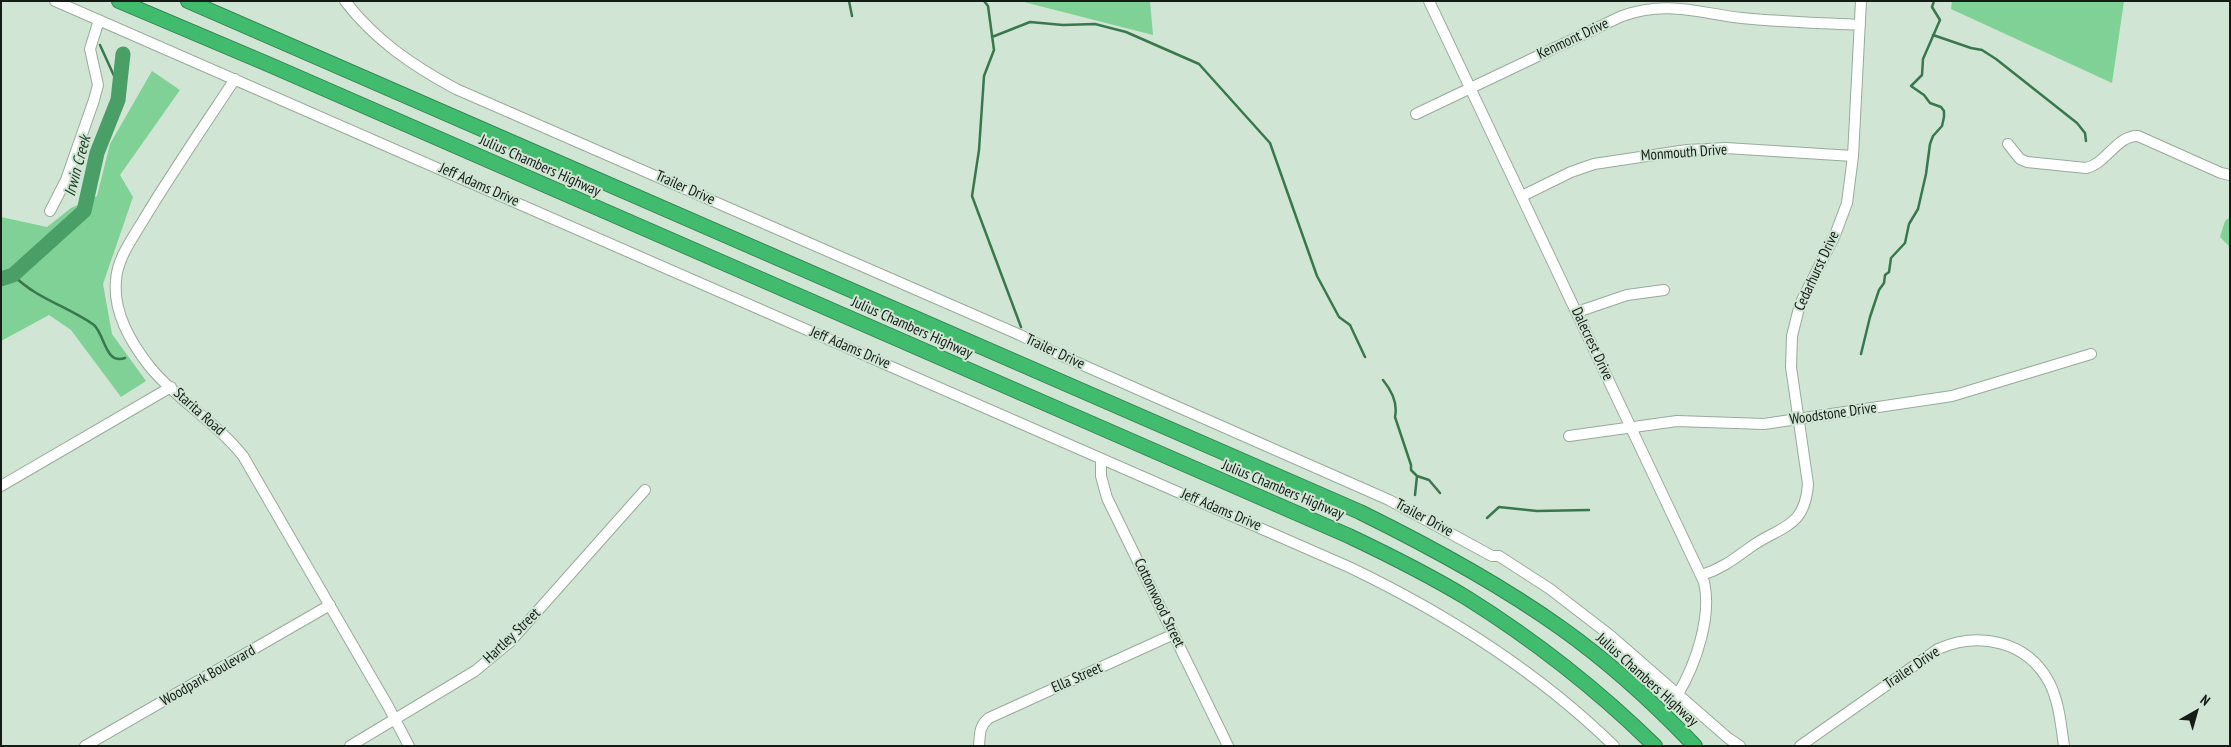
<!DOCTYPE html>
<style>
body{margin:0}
#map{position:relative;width:2231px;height:747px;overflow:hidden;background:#d0e5d4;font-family:"PT Sans Narrow",sans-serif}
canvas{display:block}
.frame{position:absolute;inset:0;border:2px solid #151c16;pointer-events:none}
.north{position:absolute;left:2171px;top:687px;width:50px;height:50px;-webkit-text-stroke:4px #d0e5d4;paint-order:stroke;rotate:38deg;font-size:14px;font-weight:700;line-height:20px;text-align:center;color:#151c16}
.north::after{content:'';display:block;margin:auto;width:18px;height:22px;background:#151c16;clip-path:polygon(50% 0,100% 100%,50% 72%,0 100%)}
</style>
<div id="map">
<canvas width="2231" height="747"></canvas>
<div class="frame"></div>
<div class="north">N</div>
</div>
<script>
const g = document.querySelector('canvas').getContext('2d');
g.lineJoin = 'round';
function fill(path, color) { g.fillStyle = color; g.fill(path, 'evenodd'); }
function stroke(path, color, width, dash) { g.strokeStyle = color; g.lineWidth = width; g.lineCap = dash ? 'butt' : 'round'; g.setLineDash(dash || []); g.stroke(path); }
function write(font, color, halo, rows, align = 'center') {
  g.font = font + ' "PT Sans Narrow",sans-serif'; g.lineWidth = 4; g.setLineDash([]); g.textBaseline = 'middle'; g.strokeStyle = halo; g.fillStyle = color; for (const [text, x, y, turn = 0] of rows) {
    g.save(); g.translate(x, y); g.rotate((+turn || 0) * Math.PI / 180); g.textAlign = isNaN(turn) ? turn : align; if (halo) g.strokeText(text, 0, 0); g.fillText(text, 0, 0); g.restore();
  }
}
fill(new Path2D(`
 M1020,1H1150L1153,35Z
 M1952,1H2124L2112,83L1951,9Z
 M152,71L180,90L120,175L133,197L103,284L112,334L146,381L121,397L71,330L49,315L1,341V217L47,227L71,208L97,196L110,144Z
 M2230,217V247L2220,237L2225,221Z`), '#7fd196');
stroke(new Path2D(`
 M849,1L852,16
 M984,1L988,6L994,50L984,76L979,150L972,196L1021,327
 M1933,35L1971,48L1982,50L1996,59L2077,123L2085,133L2086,141
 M992,37L1030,22L1063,25L1095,24L1126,32L1199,64L1270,143L1317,276L1339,317L1350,325L1365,357
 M100,45L120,89
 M13,275C37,299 67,306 94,325C105,335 105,365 125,358
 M1861,354L1870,317L1879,290L1884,283L1885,275L1889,272L1891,258L1905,243L1909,224L1918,209L1926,174L1930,144L1933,136L1942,126L1944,117V111L1941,107L1930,103L1924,95L1911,86L1922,75L1923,59L1940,20L1932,7L1934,1
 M1383,380C1392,391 1398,403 1395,417L1411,465V470L1417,476L1429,480L1440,493
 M1415,495L1417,476
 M1487,518L1499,507L1537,511L1589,510`), '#39784d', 2.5);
stroke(new Path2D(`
 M1,279L13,275L84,211L97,153L118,100L123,54`), '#499f65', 15);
const minor = new Path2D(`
 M55,1L1349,567C1445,613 1537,671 1614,746
 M345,1C375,40 413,66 456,89L1020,335L1060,355L1389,500L1492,556H1499L1550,589L1611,636L1728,738L1740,746
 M1429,1L1704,582C1712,616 1696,664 1678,694
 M235,79C204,126 173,171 144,219C133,238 117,258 116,281C113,312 131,343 150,367C177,400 216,422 243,456L388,706L409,746
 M1416,114L1622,16C1668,0 1697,13 1742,18C1781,22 1821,23 1860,25
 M2008,144L2020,159L2027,162L2086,168C2106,164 2117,135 2138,136L2221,173L2230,175
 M1522,196L1571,172L1594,164L1687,150L1726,148L1853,156
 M50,211L66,180L94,100L98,85L90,49L99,20
 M1577,312L1627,295L1664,290
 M1569,436L1677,421L1764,424L1952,396L2091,354
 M1101,459V476L1107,498L1228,746
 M1,486L171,387
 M1702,575C1723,568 1734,559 1752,546C1781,526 1805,528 1808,484L1791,367L1792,336L1800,304L1835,235L1847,203L1853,156L1861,1
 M85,746L330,605
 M350,746L475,671L510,642L645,490
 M979,746C980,734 979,726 989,718L1174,634
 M1800,746L1938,649C1979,631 2027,641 2049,682C2059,701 2061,725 2064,746`);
const highway = new Path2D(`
 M119,1L270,65L1349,536C1389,555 1429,575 1467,598C1534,640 1599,691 1655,746
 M188,1L1360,512C1429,546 1498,583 1561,628C1609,662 1654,703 1695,746`);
stroke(minor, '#97ab9b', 12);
stroke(highway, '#32834f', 16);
stroke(minor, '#fff', 10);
stroke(highway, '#41bb6d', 14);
write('15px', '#151c16', '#d0e5d4', [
 ["Kenmont Drive",1573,39,-25],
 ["Monmouth Drive",1684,153,-4],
 ["Julius Chambers Highway",540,166,24],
 ["Jeff Adams Drive",479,185,24],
 ["Trailer Drive",685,188,24],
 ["Cedarhurst Drive",1817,271,-65],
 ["Julius Chambers Highway",912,328,24],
 ["Dalecrest Drive",1592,344,65],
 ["Jeff Adams Drive",850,348,23],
 ["Trailer Drive",1055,352,25],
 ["Starita Road",199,412,42],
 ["Woodstone Drive",1833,414,-8],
 ["Julius Chambers Highway",1283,490,23],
 ["Jeff Adams Drive",1221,510,23],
 ["Trailer Drive",1424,518,28],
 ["Cottonwood Street",1159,603,64],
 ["Hartley Street",512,636,-44],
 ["Trailer Drive",1912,668,-34],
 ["Woodpark Boulevard",208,676,-30],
 ["Ella Street",1077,678,-24],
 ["Julius Chambers Highway",1647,680,42]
]);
write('italic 16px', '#1a3e25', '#d0e5d4', [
 ["Irwin Creek",78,166,-75]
]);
</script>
